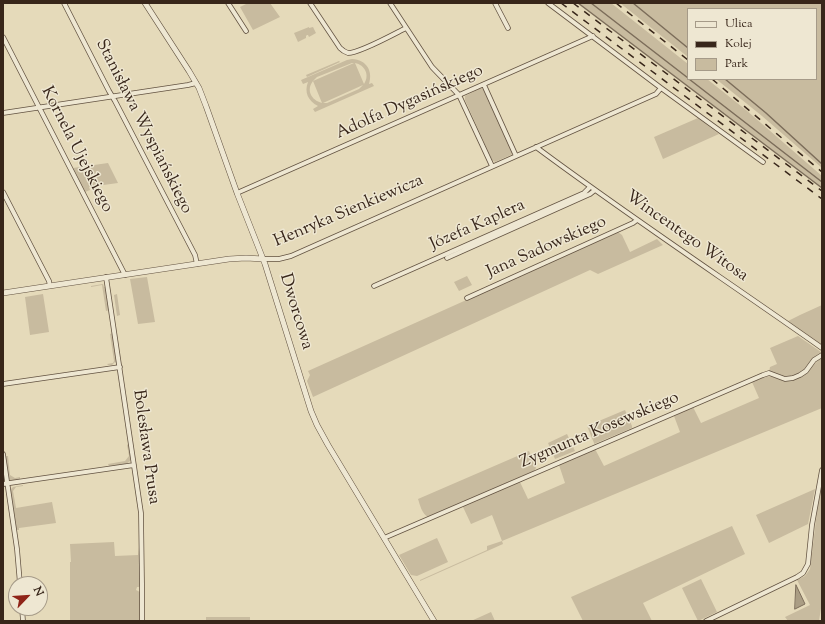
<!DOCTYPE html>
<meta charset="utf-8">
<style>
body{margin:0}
#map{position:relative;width:825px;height:624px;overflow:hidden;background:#e5daba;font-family:"Sorts Mill Goudy",serif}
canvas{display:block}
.frame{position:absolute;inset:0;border:4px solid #38261a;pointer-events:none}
.legend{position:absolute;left:687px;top:8px;width:130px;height:72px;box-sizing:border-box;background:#eee7d2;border:1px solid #a59a88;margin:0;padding:5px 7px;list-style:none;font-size:12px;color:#38261a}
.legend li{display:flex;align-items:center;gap:8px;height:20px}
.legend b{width:20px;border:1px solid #a59a88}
.north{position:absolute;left:8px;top:576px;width:40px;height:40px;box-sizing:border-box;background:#eee7d2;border:1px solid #a59a88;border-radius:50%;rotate:65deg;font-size:11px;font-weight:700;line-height:16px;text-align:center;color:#38261a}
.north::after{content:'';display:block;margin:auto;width:14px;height:18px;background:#8f2418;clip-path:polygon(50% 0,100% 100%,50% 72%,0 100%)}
</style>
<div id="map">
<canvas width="825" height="624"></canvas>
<div class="frame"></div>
<ul class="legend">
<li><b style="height:5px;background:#eee7d2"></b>Ulica</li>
<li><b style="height:5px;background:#38261a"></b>Kolej</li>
<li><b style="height:11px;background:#c8bb9f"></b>Park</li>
</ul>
<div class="north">N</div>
</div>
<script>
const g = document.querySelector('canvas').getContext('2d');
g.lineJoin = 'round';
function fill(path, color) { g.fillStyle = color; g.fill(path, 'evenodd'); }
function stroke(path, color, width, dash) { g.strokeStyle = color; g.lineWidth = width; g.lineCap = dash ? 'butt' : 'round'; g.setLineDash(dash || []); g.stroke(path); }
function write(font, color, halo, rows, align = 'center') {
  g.font = font + ' "Sorts Mill Goudy",serif'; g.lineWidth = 3; g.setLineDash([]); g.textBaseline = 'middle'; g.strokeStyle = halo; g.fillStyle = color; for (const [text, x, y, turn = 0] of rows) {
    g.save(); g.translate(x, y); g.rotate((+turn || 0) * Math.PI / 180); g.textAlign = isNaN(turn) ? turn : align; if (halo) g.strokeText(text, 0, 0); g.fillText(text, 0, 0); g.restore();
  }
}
fill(new Path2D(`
 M248,3H270L280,17L253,30L240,7Z
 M578,3H611L688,64V79H707L746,110L822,176V188Z
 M620,3H822V168L762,116L716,79H816V9H688V57Z
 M309,27V28L313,27L316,33L309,37L308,35H307L306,36V38L298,42L294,33Z
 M352,59C367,60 373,71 369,84L372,83L374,86L315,112L313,109L318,106C308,101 304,92 308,82L303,84L301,80L347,60ZM352,63H354L313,81L317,77ZM355,63C365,65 370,75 364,84ZM313,81L322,103C311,100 306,90 313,81ZM363,85L359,89L327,103H323Z
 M339,61L340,62L307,77L306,75Z
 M481,88L485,90L513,154L495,162L492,160L465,100V96Z
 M698,118L719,134L663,159L654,137Z
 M108,163L118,183L89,187L90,190L85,192L73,168Z
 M618,232L622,235L630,252L657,239L663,245L598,274L590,270L313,397L307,381L310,375L308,371Z
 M467,276L472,285L459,291L454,282Z
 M147,277L155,322L138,324L130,279Z
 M103,284L104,287H106L109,310L106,311L102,285L91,287V286Z
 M43,294L49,332L30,335L25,297Z
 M117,294L120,315L117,316L114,295Z
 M822,305V346L788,321L800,315Z
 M113,333L117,361L116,363L115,362L112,365H108L107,364L113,363L114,361L110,334Z
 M798,336L821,352C812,358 814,358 808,365C797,381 785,378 769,372L770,367L777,364L770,348Z
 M822,357V408L502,541L503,544L420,581V580L487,550V546L502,541L492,515L471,524L463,507L464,505L518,481L520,482L528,499L565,483L559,465L595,449L604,466L680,432L674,416L693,407L701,423L759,398L752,382L764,376H768L790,381L804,374Z
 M625,410L632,426V428L594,444V443L587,426Z
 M567,434L575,451L555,459L548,443Z
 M128,444L129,445C130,449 132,455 131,459C129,466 115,465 109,466L108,464L125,461L129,456L127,445Z
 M529,451L536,468L534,471L428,517C422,514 420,505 418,499Z
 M5,456H8L10,475L15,478L20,477V480L12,481L9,479Z
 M822,482V602L819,621H788L785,617L810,605L797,580L805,576L810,569L817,512Z
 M23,485V486L16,487L13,491L16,508L52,502L56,523L19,528V530H16L10,490L13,487Z
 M815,489L808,524L769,543L756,515Z
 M732,526L745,554L643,603L652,621H583L571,597Z
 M437,538L448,562L417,576L411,575L399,555Z
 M114,542L115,556L138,555L139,547H140V586L139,587H137L136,590L140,592V621H70V562H71L70,544Z
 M701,579L717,612L698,621L682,588Z
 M491,612L495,621H471Z
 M206,617H250V621H206Z`), '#c8bb9f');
const water = new Path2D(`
 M796,585L805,604L795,609Z`);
fill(water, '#aa9d84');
stroke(water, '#7c6d5a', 1);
stroke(new Path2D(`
 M578,3L822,188
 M591,3L688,78
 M633,3L688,48
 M689,79L822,182
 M725,79L766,113L822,164`), '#7c6d5a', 1.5);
const minor = new Path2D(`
 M64,3L109,91L115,101L195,255L197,264
 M228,3L246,31
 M310,3L340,48C343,51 345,52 348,53C360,53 394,34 406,28
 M390,3L432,67L459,95L492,166
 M495,3L508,28
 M548,3L661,88L763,162
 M3,37L125,275
 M484,85L516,156
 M3,113L188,85L196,83
 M536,147C630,217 727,281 822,348
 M3,192L49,281L50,286
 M237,193L593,36
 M447,258L590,194L595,190
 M263,259H279L291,256L656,94L661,88
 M106,277L141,513L142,584V621
 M374,286L584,193L590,187
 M467,298L633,223L637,220
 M3,384L120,367
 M3,454L17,549L20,584
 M3,484L134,465
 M384,538L763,375L769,373L785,379L793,378L800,375L806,371L814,360L822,355
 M22,608L23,621
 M706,621L797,577L803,573L808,564L812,525L822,470`);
const tertiary = new Path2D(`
 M145,3L189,71L199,88L206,106L237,193L265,264L311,411L317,425L328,445L434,621
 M3,293L229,259L246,258L263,259`);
stroke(minor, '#635342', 5.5);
stroke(tertiary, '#635342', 6);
stroke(minor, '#eee7d2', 4);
stroke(tertiary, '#eee7d2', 5);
stroke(new Path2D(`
 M561,3L822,199
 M573,3L822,191
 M616,3L688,60
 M712,79L822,172`), '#38261a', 1.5, [7, 7]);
write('17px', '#38261a', '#eee7d2', [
 ["Adolfa Dygasińskiego",410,103,-24],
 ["Stanisława Wyspiańskiego",143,127,63],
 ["Kornela Ujejskiego",76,150,63],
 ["Henryka Sienkiewicza",349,212,-23],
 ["Józefa Kaplera",478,226,-24],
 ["Wincentego Witosa",686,237,35],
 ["Jana Sadowskiego",547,248,-24],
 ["Dworcowa",295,312,73],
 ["Zygmunta Kosewskiego",600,431,-23],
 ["Bolesława Prusa",145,447,82]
]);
</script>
